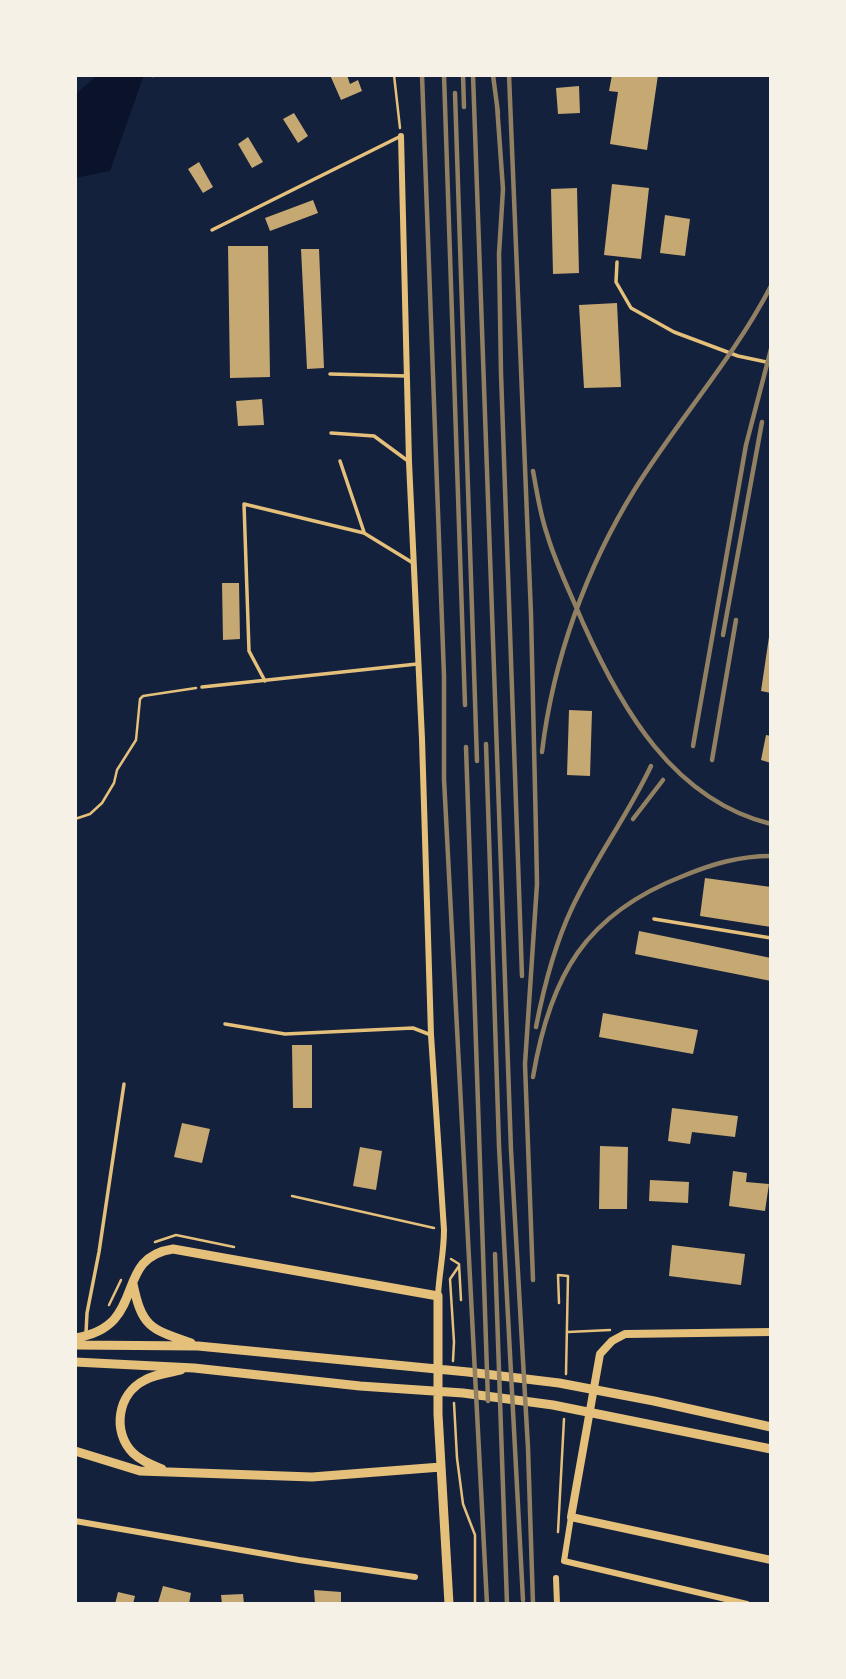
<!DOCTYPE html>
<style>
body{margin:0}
#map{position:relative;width:846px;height:1679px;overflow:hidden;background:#14213d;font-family:Arial,sans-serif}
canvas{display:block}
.frame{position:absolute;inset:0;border:77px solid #f6f1e7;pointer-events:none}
</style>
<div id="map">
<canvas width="846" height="1679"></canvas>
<div class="frame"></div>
</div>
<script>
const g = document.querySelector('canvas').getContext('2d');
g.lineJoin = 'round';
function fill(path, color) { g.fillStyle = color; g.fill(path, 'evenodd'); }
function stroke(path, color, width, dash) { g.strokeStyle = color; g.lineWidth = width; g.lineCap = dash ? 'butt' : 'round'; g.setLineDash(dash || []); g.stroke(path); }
fill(new Path2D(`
 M97,75H144L110,171L75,178V95Z`), '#0b132b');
fill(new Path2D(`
 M330,75H347L350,84L358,80L362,91L341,100Z
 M612,75H658L647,150L610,144L618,92L609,91Z
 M579,86L580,113L558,114L556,88Z
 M294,113L308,136L298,143L283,119Z
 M248,137L263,162L252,168L238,144Z
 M199,162L213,187L203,193L188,169Z
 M612,184L649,188L641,259L604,255Z
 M577,188L579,273L553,274L551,189Z
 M313,200L318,213L270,231L265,218Z
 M665,215L690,219L685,256L660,253Z
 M228,246H268L270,377L230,378Z
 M301,249H319L324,368L307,369Z
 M617,303L621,387L584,388L579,305Z
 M262,399L264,425L238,426L236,401Z
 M222,583H239L240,639L223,640Z
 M769,637H771V693L761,691Z
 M569,710L592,711L590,776L567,775Z
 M766,735L771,736V763L761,760Z
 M705,878L771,887V927L700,916Z
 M639,931L771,958V981L635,954Z
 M603,1013L698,1030L693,1054L599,1037Z
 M292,1045H312V1108H293Z
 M672,1108L738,1116L735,1137L692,1132L690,1144L668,1141Z
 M182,1123L210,1129L202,1163L174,1157Z
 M600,1146L628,1147L627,1209H599Z
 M360,1147L382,1151L376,1190L353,1186Z
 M733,1171L747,1173L746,1182L769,1184L765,1211L729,1206Z
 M650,1180L689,1182L688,1203L649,1201Z
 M672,1245L745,1254L741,1285L669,1276Z
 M163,1586L191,1593L189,1604L158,1603Z
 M314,1590L341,1592V1604H315Z
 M118,1592L135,1596L133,1604H115Z
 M243,1594L244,1604H222L221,1595Z`), '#c6a872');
stroke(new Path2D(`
 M394,75L400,128
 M153,76L154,75
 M75,819L90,814L102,803L114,783L117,770L136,740L140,699L143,696L196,688
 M292,1196L434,1228
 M155,1242L176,1235L234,1247
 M451,1259L459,1264L461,1300
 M559,1303L558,1275L568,1276L566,1374
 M109,1305L121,1280
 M568,1332L610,1330
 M453,1361L454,1342L450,1279L459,1266
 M454,1403L457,1458L463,1504L475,1535V1604
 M558,1532L564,1419`), '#e5c07b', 2.5);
stroke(new Path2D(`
 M212,230L399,137
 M617,262L616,282L631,308L674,332L738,356L771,363
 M330,374L406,376
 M331,433L374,436L408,461
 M340,461L364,532
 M265,681L249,651L244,504L364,533L413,563
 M202,687L417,664
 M654,919L771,938
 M225,1024L285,1034L413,1028L431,1035
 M86,1333L87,1313L99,1252L124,1084`), '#e5c07b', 3.5);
stroke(new Path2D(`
 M401,136L409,462L422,739L431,1035L444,1230C444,1253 439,1273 438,1296
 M571,1517L564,1561L747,1604
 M75,1521L299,1560L415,1577
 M556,1578L557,1604`), '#e5c07b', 6);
stroke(new Path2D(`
 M771,1332L625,1334L612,1341L600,1354L571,1517L771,1560`), '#e5c07b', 8);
stroke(new Path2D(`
 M133,1284C142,1327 150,1329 191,1343
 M75,1338C150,1326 111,1258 173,1249L438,1296V1414L449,1604
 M75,1345L198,1346L468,1372L559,1383L654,1401L771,1427
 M75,1362L194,1368L360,1386L463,1393L553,1405L771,1449
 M75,1451L140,1471L312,1477L441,1467
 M162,1469C152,1465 141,1461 133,1453C112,1432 117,1394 145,1380C156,1374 169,1373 181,1370`), '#e5c07b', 9);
stroke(new Path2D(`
 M422,75L444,676V779L487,1604
 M444,75L465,705
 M463,75L464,107
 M473,75L511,1150L528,1448L533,1604
 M493,75L498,113
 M509,75L531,614L536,832L537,884L525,1064L533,1280
 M455,93L477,761
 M497,105L503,189L499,254L501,373L522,976
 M533,471C537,492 540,514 547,534C556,565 571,594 583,623C621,708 673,800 771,824
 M723,635L762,422
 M486,744L499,1146L523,1600
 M693,746L746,445L771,349
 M466,747L488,1401
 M542,752C553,660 586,568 635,489C678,420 733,359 771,286
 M712,760L736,620
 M633,819L663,780
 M536,1027C544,986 554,946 572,908C595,859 628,815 651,766
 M533,1077C550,976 585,914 683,876C712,864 739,856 771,856
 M495,1254L507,1604`), '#918062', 4.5);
</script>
